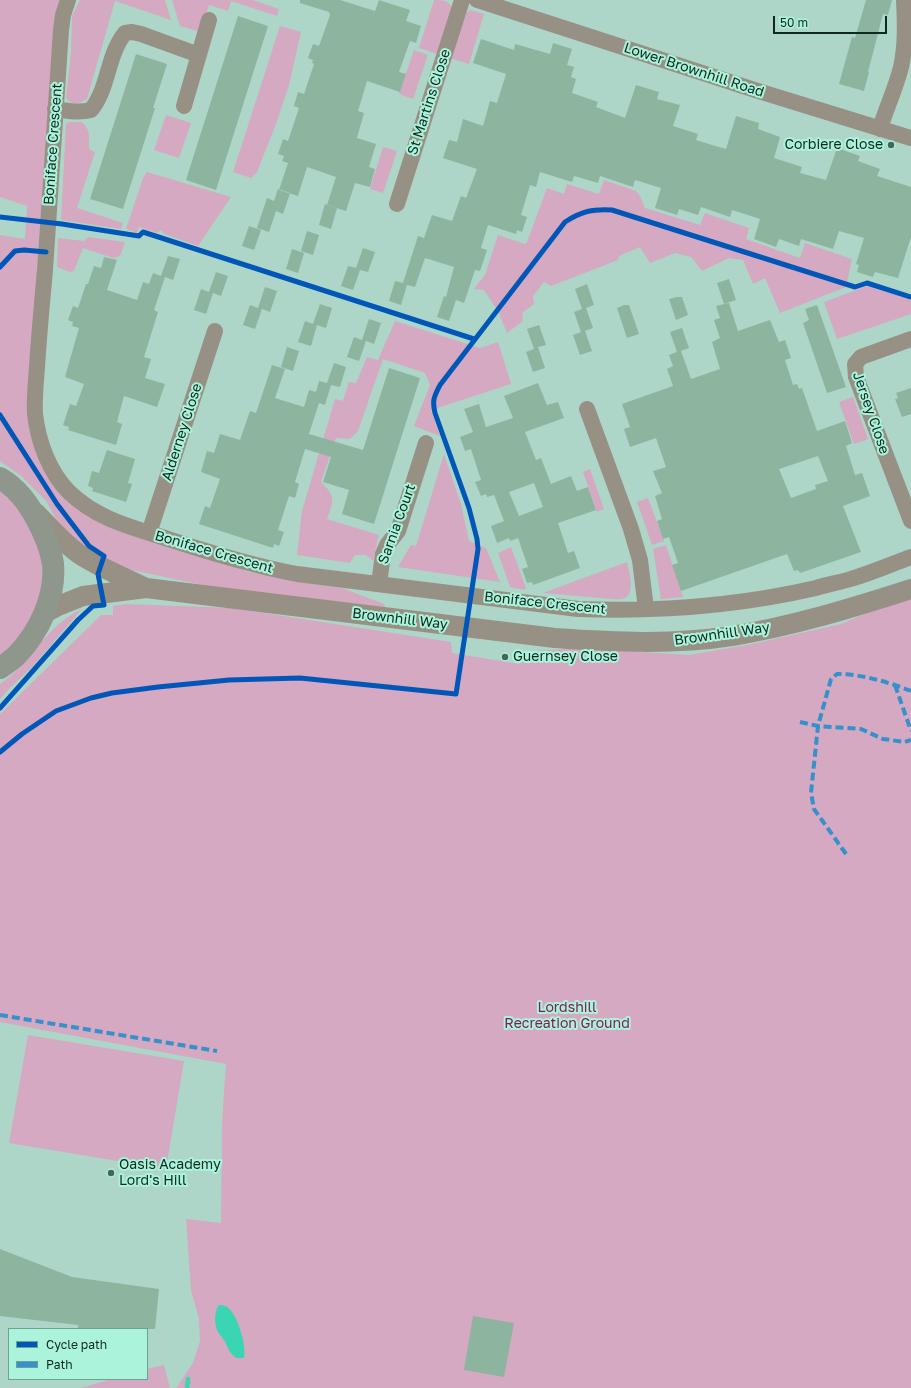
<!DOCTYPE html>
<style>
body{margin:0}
#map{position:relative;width:911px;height:1388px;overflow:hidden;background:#aed6c8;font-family:"Golos Text",sans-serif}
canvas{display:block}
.legend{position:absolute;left:8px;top:1328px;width:140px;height:52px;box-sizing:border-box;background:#abf3da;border:1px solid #6ba390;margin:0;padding:5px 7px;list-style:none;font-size:12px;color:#0c2a21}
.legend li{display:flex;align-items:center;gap:8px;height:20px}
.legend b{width:20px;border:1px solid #6ba390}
.scale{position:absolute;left:773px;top:16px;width:114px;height:18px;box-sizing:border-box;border:2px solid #0c2a21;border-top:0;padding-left:5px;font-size:12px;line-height:14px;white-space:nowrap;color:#0c2a21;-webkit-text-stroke:3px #abf3da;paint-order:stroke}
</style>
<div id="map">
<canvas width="911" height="1388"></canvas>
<ul class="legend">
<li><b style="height:5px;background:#0057b8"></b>Cycle path</li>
<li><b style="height:5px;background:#3590cb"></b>Path</li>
</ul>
<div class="scale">50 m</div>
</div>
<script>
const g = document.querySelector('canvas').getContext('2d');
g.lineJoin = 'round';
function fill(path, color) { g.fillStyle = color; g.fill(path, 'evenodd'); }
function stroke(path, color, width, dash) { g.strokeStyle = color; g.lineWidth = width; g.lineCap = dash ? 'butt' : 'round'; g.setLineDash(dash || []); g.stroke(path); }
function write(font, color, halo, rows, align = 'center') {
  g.font = font + ' "Golos Text",sans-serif'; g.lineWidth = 4; g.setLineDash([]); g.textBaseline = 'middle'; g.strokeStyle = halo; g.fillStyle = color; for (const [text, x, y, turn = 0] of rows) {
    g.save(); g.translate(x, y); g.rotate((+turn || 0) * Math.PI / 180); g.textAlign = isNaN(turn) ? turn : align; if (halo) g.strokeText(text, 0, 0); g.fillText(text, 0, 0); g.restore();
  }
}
fill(new Path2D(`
 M0,0H60L51,77L39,237L30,401L29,430L50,479L82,511L249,572L305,583L342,588L384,604L387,614L236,592L117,567L83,548L63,531L46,501L21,476L0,461V235L25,239L27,206L0,197Z
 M80,0H165L171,20L115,1L87,99C78,104 73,106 66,98L71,52L72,16Z
 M172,0H253L279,9L277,16L231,1L228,11L209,5L201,32L180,26Z
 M434,0C442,0 449,0 452,8L438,54L419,48Z
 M470,10L484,14L469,64L450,58L466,13Z
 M280,26L301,32L289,85L276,124L257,172L251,178L233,172Z
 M414,50L428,55L413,99L399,94Z
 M166,115L191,123L179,158L154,150Z
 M69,122H82C86,126 89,130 89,137C89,142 88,145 90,150L95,152L77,208L123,223L121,229L61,220L66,124Z
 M383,147L397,151L383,193L370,189Z
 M147,172L231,197L198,246L164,234L161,230L157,233L139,227L137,233L126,229L143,178Z
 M604,180L636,191L640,196L645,208L700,225L705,213L749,228L746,239L800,258L805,243L852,259L846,287L780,313L765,278L753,284L743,260L729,258L702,271L691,257L675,253L650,263L640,247L619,256L618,260L551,286L544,282L533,296L534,304L522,313L523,321L507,333L499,313L484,290L474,289L485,275L498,235L525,244L527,242L547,188L564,194L567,184L599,194Z
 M88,237L125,242L120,256L113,258L83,248L74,271L70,272L57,267L58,238L84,241Z
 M867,286L911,300V314L837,339L824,302Z
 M395,321L480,348L498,342L511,384L431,410L440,436L414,426L430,385L425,373L383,359L358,431L350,439L336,438L321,482C336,497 334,500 327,519L379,535L373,561L366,555H355L350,563L297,555L302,511L335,399L343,401L349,382L356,383L367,357L378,360Z
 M853,397L868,439L854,444L839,402Z
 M444,454L461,504L469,541L486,548L500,582L398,567L411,545L416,546Z
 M590,469L604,509L597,512L583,472Z
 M0,490L14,502L37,538L42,564L43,587L33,621L0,659Z
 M648,498L664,541L652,545L637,502Z
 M666,545L683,597L661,599L653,549Z
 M511,547L526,588L524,590L510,587L498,553Z
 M627,562C629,571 636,592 625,598C621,600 616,599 612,599L543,593Z
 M911,597V1388H176L193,1363L200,1341L199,1319L191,1290L186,1219L221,1223L222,1123L226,1064L0,1022V714L101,615H113V606L126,604L232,608L451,642L452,653L519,664L536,651L579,648L689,655L752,644L841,624L886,605Z
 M82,609L33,666L10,688L0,699V684C31,663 46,625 82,609Z
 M28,1035L184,1061L166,1169L9,1143Z
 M164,1365L170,1388H81L112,1379H147V1369Z`), '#d4a9c1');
fill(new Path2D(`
 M219,1305C221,1305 223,1305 225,1306C237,1310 247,1347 244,1358H236C227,1350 229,1349 224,1340C222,1337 220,1335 218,1332C214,1324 214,1312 219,1305Z`), '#3ad5b2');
stroke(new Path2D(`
 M187,1388L188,1379`), '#3ad5b2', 4.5);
fill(new Path2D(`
 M300,0H340L375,11L379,0L410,10L406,21L421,26L416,43L410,41L399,72L406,74L400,92L367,81L358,111L364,113L357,138L376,144L369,167L375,169L370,187L355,183L346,211L327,205L336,177L307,167L298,196L279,190L288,163L282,161L284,156L278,154L283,139L288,141L299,108L294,106L298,92L304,94L314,64L312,63L313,60L308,58L313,44L319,46L330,15L329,12L300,3Z
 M866,0H892L888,15L883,14L868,72H869L864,91L839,84L852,37L855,38Z
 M238,16L268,26L216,190L186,180Z
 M481,39L514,50L515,44L550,54L553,43L572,49L567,65L574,67L571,77L576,79L572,93L598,102L596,107L625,118L636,85L659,92L657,99L680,105L673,126L698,134L696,140L712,145L726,149L736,116L759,123L758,129L780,137L774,158L802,167L800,173L826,180L837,148L860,156L858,161L880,169L877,176L911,187V237L898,278L875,272L873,277L857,272L859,265L856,264L864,238L839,231L833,249L801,239L799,246L779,239L776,247L754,239L760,219L732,210L730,217L701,207L698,215L679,209L677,215L655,208L661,188L635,180L633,187L600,176L598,183L574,176L572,182L540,172L536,187L530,185L521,215L527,217L522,232L517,230L516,234L488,225L481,248L487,250L480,271L475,270L464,303L456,300L449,321L437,317L444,296L446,297L454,267L425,258L415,287L407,285L401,305L389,301L395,281L403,283L418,236L424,238L432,215L452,221L461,196L466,198L477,169L443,158L449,140L457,142L463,119L483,126L490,101L497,103L506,74L473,63Z
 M136,54L167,64L153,108H155L123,209L90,199Z
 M278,189L290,193L283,214L276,211L269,232L257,228L267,198L274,201Z
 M325,204L337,208L331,229L319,225Z
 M249,226L261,230L254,250L242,246Z
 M307,231L319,235L313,255L301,251Z
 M363,248L375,252L368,272L360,270L353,290L341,286L348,266L356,268Z
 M292,249L304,253L298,273L286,269Z
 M168,256L180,259L173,280L165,277L154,310L158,312L144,357L151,359L145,378L165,384L157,407L124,396L117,422L122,424L116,445L68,430L69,427L63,425L70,404L76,406L84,384L65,377L79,328L72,326L73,322L68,320L73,306L78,308L86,284H88L94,266L101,268L104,257L117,260L107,290L137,300L143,282L149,284L153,273L161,276Z
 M216,272L228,276L221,296L213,293L206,314L194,310L201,289L209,292Z
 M729,279L736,300L724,304L717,283Z
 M587,284L594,305L586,308L593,328L585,331L592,351L580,355L573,335L581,332L574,312L582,309L575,289Z
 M265,287L277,291L270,312L262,309L255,329L243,325L250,305L258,308Z
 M677,297H682L688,315L676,320L669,299Z
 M729,303L738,331L770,320L779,342L785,340L791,358L785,360L793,385L797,384L799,389L802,388L817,431L845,421L852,443L846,446L855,475L862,473L870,496L843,506L861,552L800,573L798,570L794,571L787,554L681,591L672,565L678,563L669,537L663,539L657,521L662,519L655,496L662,493L653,471L666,467L656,438L630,447L624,429L630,427L622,404L673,386L667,369L673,366L669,355L677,352L670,332L682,328L689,348L681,351L691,379L720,369L712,342L720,338L714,320L720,318L716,306ZM818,456L828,481L815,485L816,489L791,498L779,469Z
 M320,304L332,308L326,328L317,325L311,346L298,342L305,321L313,324Z
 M624,305H629L639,334L627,338L617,308Z
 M817,305L846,387L827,393L803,323L809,320L805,309Z
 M369,319L381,323L374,344L366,341L359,361L347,357L354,337L362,340Z
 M539,325L546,345L538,347L545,368L533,372L526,352L534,349L527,329Z
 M287,347L299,351L293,371L281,367Z
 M334,363L346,367L340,387L331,385L325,405L319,403L309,434L363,450L389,368L420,378L374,524L342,514L349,490L323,482L331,457L305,449L295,482L299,484L295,498L289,496L278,530L284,532L279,546L274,544L273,548L199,524L205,506L210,508L220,479L201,472L207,451L214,453L220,434L240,440L250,411L256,413L272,365L285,369L275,398L304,407L309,390L316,392L319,381L327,383Z
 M538,383L547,405L558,402L564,418L525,432L536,460L541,458L551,484L571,476L577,491L588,487L596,510L558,523L568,553L574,551L580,568L533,585L532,582L527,583L522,569L528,567L518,538L510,541L509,538L497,543L491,526L504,521L494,495L487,497L486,494L481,496L475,482L481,480L471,449L465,451L460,437L473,432L464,409L479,404L486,427L513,418L504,396ZM534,483L543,507L519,516L509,492Z
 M911,388V414L902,417L895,399L898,398L896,393Z
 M107,450L135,459L128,483L132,484L126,502L92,491L93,488L88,486L92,471L99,473Z
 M0,1249L72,1277L159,1289L155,1329H78V1325L0,1316Z
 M473,1316L514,1323L504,1377L464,1370Z`), '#8db49f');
stroke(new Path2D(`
 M68,0L63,15L61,30C55,110 51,190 45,270C42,303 39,335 37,367C36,382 34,399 35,414C38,441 49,472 69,492C98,520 132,527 168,539C211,553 253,566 297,574L578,609C658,612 738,606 816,588C828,584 842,582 854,578C873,572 892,564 911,557
 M477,0L755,90L911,138
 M184,106L209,20
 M55,109C68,111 79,113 91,110C109,88 107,55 125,33L132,32L141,34L199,55
 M880,129C886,108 896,88 901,67C906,45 905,22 904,0
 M397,204L462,0
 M911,339L861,357L855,364L856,377L911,521
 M587,409L631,529L640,560L646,609
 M149,533L215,331
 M379,584L383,554L387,545L398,531L426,443`), '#979185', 16);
stroke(new Path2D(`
 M36,513C50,527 63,543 79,554C100,568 124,577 146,588
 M45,613L58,606L83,596L146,588L555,638C614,642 673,645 732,636C793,626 852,608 911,589`), '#979185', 20);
stroke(new Path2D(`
 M0,478C17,488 27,502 36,518C43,531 51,549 53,564C56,597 39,632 17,655C12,660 6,664 0,668`), '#8f968b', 22);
stroke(new Path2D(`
 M895,685L911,731
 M800,722L818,726L861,729L883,739L905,742L911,740
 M846,854L814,809L811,793L818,726L831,679L837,674C862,674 888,682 911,691
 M0,1015L217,1051`), '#3590cb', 4, [8, 4]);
stroke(new Path2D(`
 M0,217L62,224L139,236L143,232L474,339
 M0,267L15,251L24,250L46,252
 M0,415L57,504L89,546L104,556L98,574L104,605L93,606L78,620L0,708
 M0,752L22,734L56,711L91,698L112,693L158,687L229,680L300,678L456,694L478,549L477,539L469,508L435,413C432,400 434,397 440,385L565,222C582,211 592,209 612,210L855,287L867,283L911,297`), '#0057b8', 5);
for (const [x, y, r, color] of [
 [891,145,4,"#45665b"],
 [505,657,4,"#45665b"],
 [111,1173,4,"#45665b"]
]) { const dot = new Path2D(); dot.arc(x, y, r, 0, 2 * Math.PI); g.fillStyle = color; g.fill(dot); stroke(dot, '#abf3da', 1.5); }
write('14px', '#0c2a21', '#abf3da', [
 ["Lower Brownhill Road",694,70,18],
 ["St Martins Close",429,102,-72],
 ["Boniface Crescent",53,144,-86],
 ["Jersey Close",871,413,71],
 ["Alderney Close",182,432,-72],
 ["Sarnia Court",397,524,-70],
 ["Boniface Crescent",214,552,16],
 ["Boniface Crescent",545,603,6],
 ["Brownhill Way",400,619,7],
 ["Brownhill Way",722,634,-8]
]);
write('14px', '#0c2a21', '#abf3da', [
 ["Corbiere Close",883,145,"right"],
 ["Guernsey Close",513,657],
 ["Oasis Academy",119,1165],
 ["Lord's Hill",119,1181]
], 'left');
write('14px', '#801c55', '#abf3da', [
 ["Lordshill",567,1008],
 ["Recreation Ground",567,1024]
]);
</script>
